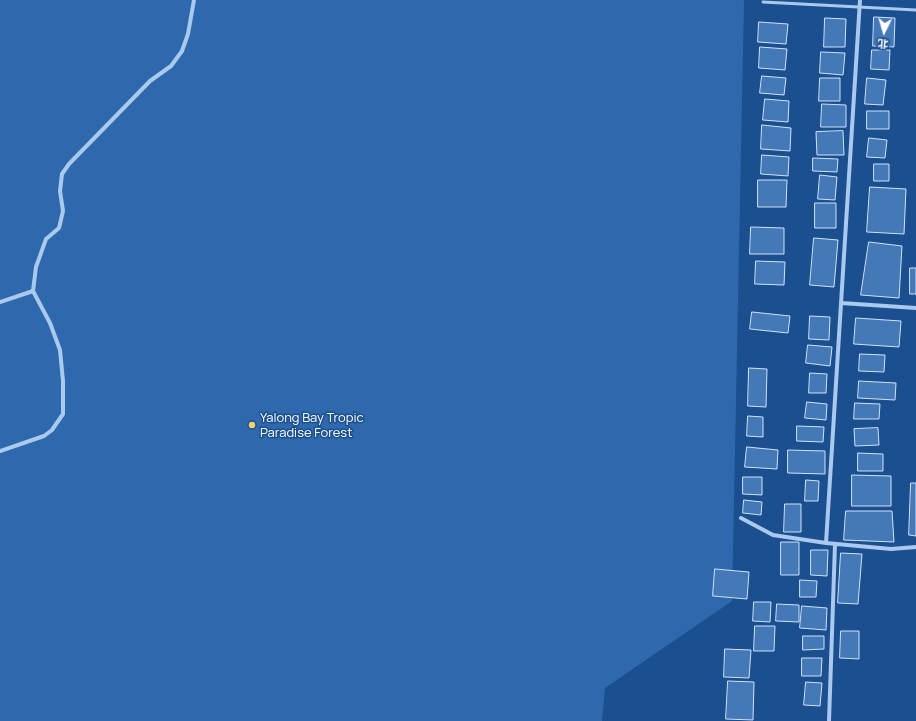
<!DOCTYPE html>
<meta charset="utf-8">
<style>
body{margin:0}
#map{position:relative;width:916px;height:721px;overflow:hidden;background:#1b4f8f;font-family:Manrope,"Noto Sans SC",sans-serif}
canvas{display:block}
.north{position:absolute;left:864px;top:12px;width:40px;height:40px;-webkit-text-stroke:3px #1b4f8f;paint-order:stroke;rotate:185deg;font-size:11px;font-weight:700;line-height:16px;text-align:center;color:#fff}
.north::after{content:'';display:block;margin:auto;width:14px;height:18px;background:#fff;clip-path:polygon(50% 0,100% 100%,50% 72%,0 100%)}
</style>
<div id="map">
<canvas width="916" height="721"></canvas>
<div class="north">北</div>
</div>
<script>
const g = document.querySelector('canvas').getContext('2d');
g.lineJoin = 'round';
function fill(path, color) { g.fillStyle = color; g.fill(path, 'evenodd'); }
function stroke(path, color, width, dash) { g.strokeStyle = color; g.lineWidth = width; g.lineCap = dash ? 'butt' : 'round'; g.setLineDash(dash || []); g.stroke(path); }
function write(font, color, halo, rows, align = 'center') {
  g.font = font + ' Manrope,sans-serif'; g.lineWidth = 3; g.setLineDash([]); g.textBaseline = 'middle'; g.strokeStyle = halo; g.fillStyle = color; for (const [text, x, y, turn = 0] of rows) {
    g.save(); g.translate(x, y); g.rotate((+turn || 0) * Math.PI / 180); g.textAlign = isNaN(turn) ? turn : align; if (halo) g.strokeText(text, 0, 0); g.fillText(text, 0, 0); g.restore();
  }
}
fill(new Path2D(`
 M0,0H744L732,601L605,688L602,721H0Z`), '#2e69ad');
const building = new Path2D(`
 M874,17L895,18L894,47L873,46Z
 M825,18L846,19L845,47H824Z
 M759,22L788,24L786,44L758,42Z
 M760,47L787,49L785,70L759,68Z
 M872,50H890L889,70L871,69Z
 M821,52L845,53L843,75L820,73Z
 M762,76L786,78L784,95L760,93Z
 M820,78H840V101H819Z
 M867,78L886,80L883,105L865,104Z
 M765,99L789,101L788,122L763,120Z
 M822,104L846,105V127H821Z
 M867,111H889V129H867Z
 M762,125L791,128L790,151L761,149Z
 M843,131L844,155H817L816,132Z
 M869,138L887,140L885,158L867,157Z
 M762,155L789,157L788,176L761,174Z
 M813,158L838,159L837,172L813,171Z
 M874,164H889V181H874Z
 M820,175L837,177L835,200L818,199Z
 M758,180H787L786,207H758Z
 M870,187L906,189L904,234L867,232Z
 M815,203H836V228H815Z
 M751,227L784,228V254H750Z
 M814,238L838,240L834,287L810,285Z
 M869,242L902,246L899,298L861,295Z
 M756,261L785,262L784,285L755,284Z
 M910,268H916V294H910Z
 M752,312L790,316L788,333L750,329Z
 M810,316L830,317L829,340L809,339Z
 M856,318L901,321L899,347L854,344Z
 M808,345L832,347L830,366L806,363Z
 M860,354L885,355L884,372L859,371Z
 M749,368L767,369L766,407L748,406Z
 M810,373L827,374L826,393H809Z
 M859,381L896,383L895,400L858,398Z
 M807,402L827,404L826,420L805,418Z
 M855,403L880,404L879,419H854Z
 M748,416L763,417V437L747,436Z
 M797,426L824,427L823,442L797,441Z
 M878,428L879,445L855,446L854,429Z
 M747,447L778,450L777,469L745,467Z
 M788,450L825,451V474L788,473Z
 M858,453L883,454V471H858Z
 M852,475L891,476V506H852Z
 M743,477H762V495L743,494Z
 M806,480L819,481L818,501H805Z
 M911,483H916V536L909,535Z
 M744,500L762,502L761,515L743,513Z
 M785,504H801V532H784Z
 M846,511H892L894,542L844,540Z
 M781,542H799V575H781Z
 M811,550H828L827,576L811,575Z
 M841,553L862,554L858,604L838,603Z
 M715,569L749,572L747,599L713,596Z
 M800,580L817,581L816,597H800Z
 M754,602H771L770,622L753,621Z
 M777,604L799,605V622L776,621Z
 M802,606L827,608L826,630L800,628Z
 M755,626H775L774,651H754Z
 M841,631H859V659L840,658Z
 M803,636H824V649L803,650Z
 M725,649L751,650L749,678L724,677Z
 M802,658H822L821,676H802Z
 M728,681L754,682L753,720L726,719Z
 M806,682L822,683L820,706L804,705Z`);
fill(building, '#4478b7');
stroke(building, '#cfe3fa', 1);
stroke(new Path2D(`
 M763,2L916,10`), '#a9c9ee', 3);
stroke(new Path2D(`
 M0,302L33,291
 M841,303L916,308
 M0,451L44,436L52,430L63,414V381L60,350L50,323L33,291L36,267L46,239L59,228L63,211L60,191L62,174L69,164L150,81L171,66L182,51L188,34L194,0
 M741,518L773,535L826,543L891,549L916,547
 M826,543L860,0
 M829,721L835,544`), '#a9c9ee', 4);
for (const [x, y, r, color] of [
 [252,425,4,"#ffd166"]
]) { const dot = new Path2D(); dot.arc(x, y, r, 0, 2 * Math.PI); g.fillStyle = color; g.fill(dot); stroke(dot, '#1b4f8f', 1.5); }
write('13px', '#fff', '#1b4f8f', [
 ["Yalong Bay Tropic",260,418],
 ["Paradise Forest",260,433]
], 'left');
</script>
